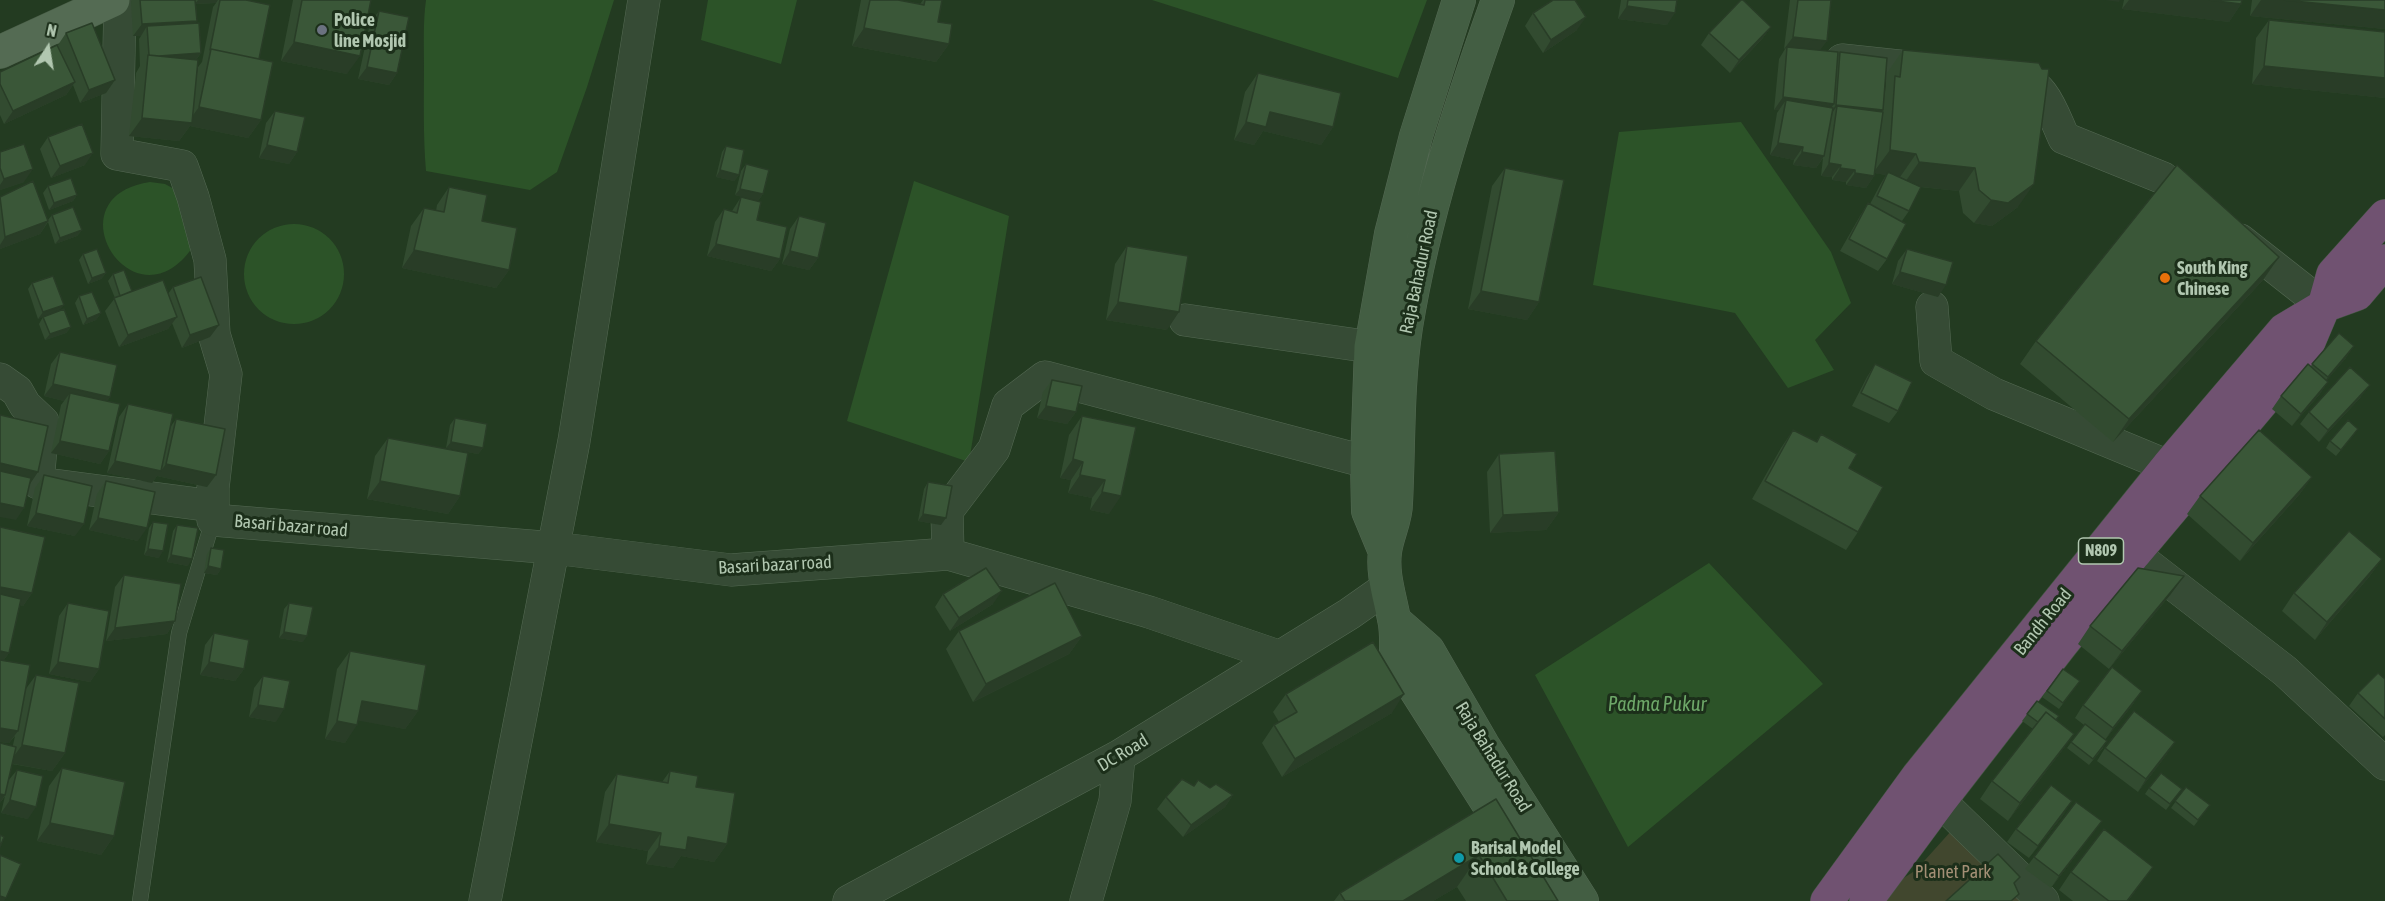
<!DOCTYPE html>
<style>
body{margin:0}
#map{position:relative;width:2385px;height:901px;overflow:hidden;background:#233b21;font-family:"Asap Condensed",sans-serif}
canvas{display:block}
.north{position:absolute;left:18px;top:18px;width:60px;height:60px;-webkit-text-stroke:4px #1c2f1a;paint-order:stroke;rotate:12deg;font-size:16px;font-weight:700;line-height:24px;text-align:center;color:#b1c7b0}
.north::after{content:'';display:block;margin:auto;width:21px;height:27px;background:#b1c7b0;clip-path:polygon(50% 0,100% 100%,50% 72%,0 100%)}
</style>
<div id="map">
<canvas width="2385" height="901"></canvas>
<div class="north">N</div>
</div>
<script>
const g = document.querySelector('canvas').getContext('2d');
g.lineJoin = 'round';
function fill(path, color) { g.fillStyle = color; g.fill(path, 'evenodd'); }
function stroke(path, color, width, dash) { g.strokeStyle = color; g.lineWidth = width; g.lineCap = dash ? 'butt' : 'round'; g.setLineDash(dash || []); g.stroke(path); }
function write(font, color, halo, rows, align = 'center') {
  g.font = font + ' "Asap Condensed",sans-serif'; g.lineWidth = 6; g.setLineDash([]); g.textBaseline = 'middle'; g.strokeStyle = halo; g.fillStyle = color; for (const [text, x, y, turn = 0] of rows) {
    g.save(); g.translate(x, y); g.rotate((+turn || 0) * Math.PI / 180); g.textAlign = isNaN(turn) ? turn : align; if (halo) g.strokeText(text, 0, 0); g.fillText(text, 0, 0); g.restore();
  }
}
fill(new Path2D(`
 M1952,830L2022,901H1883L1896,883L1916,870Z`), '#41472e');
fill(new Path2D(`
 M426,0H614L587,87L557,172L530,190L426,171C423,135 424,100 424,64C424,42 423,22 426,0Z
 M708,0H797L781,64L701,40Z
 M1152,0H1427L1398,78Z
 M1741,122L1831,252L1851,303L1815,340L1834,370L1788,388L1735,313L1593,285L1619,132Z
 M914,181L1009,216L969,462L847,421Z
 M150,182L165,184L178,191L192,248C134,331 49,197 150,182Z
 M244 274a50 50 0 1 1 100 0a50 50 0 1 1-100 0Z
 M1709,563L1823,684L1628,847L1535,675Z`), '#2c5328');
const lane = new Path2D(`
 M140,901L179,633L213,520`);
const street = new Path2D(`
 M120,0L117,154L182,166L193,197L210,260L214,334L226,374L213,488V520L554,548L731,570L948,554
 M1842,60L1936,70
 M2012,77C2044,80 2052,112 2064,138L2163,178L2199,207
 M2240,240L2324,306
 M1932,307L1936,361L1994,394L2168,466
 M1185,320L1371,347
 M0,379L17,391L25,405L43,422L38,483L213,506
 M2134,554L2285,671L2385,764
 M1278,656L1149,612L948,554L947,511L994,449L1008,405L1045,377L1367,462
 M1940,801L2043,901
 M485,901L574,441L644,0
 M849,901L1119,756L1349,614L1386,588
 M1086,901L1115,801L1119,756`);
const secondary = new Path2D(`
 M1498,0C1460,106 1424,216 1406,327C1397,385 1399,445 1396,503C1396,520 1387,535 1385,552C1382,574 1390,597 1394,619C1397,631 1396,646 1396,659L1550,901
 M1385,552L1368,511L1367,462L1371,347L1391,234L1416,136L1459,0
 M1395,621L1428,650L1483,745L1582,901`);
const primary = new Path2D(`
 M0,52L113,0`);
const highway = new Path2D(`
 M1827,901L1918,776L2168,466L2284,330L2324,306L2333,274L2385,216
 M1866,901L1940,801L2061,645L2134,554L2305,351L2324,306L2357,294L2385,261`);
stroke(lane, '#546953', 16);
stroke(street, '#546953', 33);
stroke(secondary, '#546953', 34);
stroke(primary, '#435741', 34);
stroke(highway, '#415640', 34);
stroke(lane, '#364b35', 15);
stroke(street, '#364b35', 32);
stroke(secondary, '#435e43', 33);
stroke(primary, '#546b53', 33);
stroke(highway, '#705271', 33);
fill(new Path2D(`
 M132,0H246L259,59L261,120L248,138L190,126L179,141L129,136L136,73L140,66L139,39L141,36H133L131,1ZM216,3L213,7L202,62L198,67L197,73L196,60L201,53L195,23L197,21L196,4Z
 M293,0H371L347,74L281,61Z
 M861,0H898L920,4L923,0H942L938,22L949,44L936,62L852,46Z
 M1621,0H1677L1667,25L1618,19Z
 M1790,0H1831L1820,50L1838,55L1840,52L1884,92L1885,91L1887,73L1903,50L2018,207L1992,226L1974,223L1963,213L1959,191L1920,187L1909,211L1902,221L1887,259L1878,271L1840,251L1860,216L1868,203L1870,204L1880,185L1886,175L1875,173L1874,176L1866,188L1846,185V182L1832,180V177L1821,176L1823,158L1816,168L1793,165L1794,160L1770,155L1777,113L1779,110H1774L1779,59L1785,49H1784Z
 M2124,0H2242L2241,4L2229,22L2122,9Z
 M2252,0H2385V29L2250,16Z
 M379,11L397,73L389,85L358,79L370,23Z
 M1533,13L1577,30L1543,53L1525,26Z
 M2269,20L2385,32V98L2252,84L2256,38Z
 M1771,27L1762,39L1730,73L1701,45L1709,33Z
 M66,33L115,80L106,93L80,103L73,85L66,95L4,124L0,115V72L58,45Z
 M1258,73L1333,127L1321,145L1263,131L1254,145L1234,140L1245,92Z
 M275,111L297,152L289,164L259,158L266,123Z
 M48,137L85,165L51,178L40,149Z
 M726,146L739,175L734,181L716,177L722,152Z
 M0,152L24,182L0,190Z
 M746,164L763,194L758,201L735,195L741,171Z
 M1505,168L1539,302L1527,320L1468,309L1492,186Z
 M48,186L77,195L73,201L49,210L43,193Z
 M449,187L482,221L509,270L496,288L402,268L411,226L424,208L436,211L437,205Z
 M0,197L48,220L52,215L82,230L77,236L55,244L48,222L40,234L0,249Z
 M741,197L757,220L780,259L771,271L707,256L715,222L724,209L732,211Z
 M799,216L818,258L809,270L782,264L790,229Z
 M1127,246L1167,330L1106,320L1115,264Z
 M1907,249L1938,297L1892,284L1898,261Z
 M83,254L106,273L101,279L88,284L79,260Z
 M2279,257L2263,280L2113,442L2020,364L2036,341Z
 M113,274L132,291L168,294L173,287L210,337L182,348L172,323L168,329L119,347L105,311L115,298L108,281Z
 M32,283L64,305L38,319L28,289Z
 M79,296L101,313L96,320L83,325L75,303Z
 M43,317L71,327L66,333L45,340L39,324Z
 M2339,333L2354,346L2345,359L2326,381L2328,382L2319,395L2292,426L2272,409L2281,396L2310,367Z
 M60,352L110,397L107,401L109,451L100,464L51,453L61,405L64,401L44,396L51,364Z
 M1875,364L1898,411L1889,423L1852,406L1867,377Z
 M1052,380L1076,412L1067,424L1037,418L1043,392Z
 M2361,397L2319,442L2300,424L2309,412Z
 M128,404L171,426L176,419L216,475L207,487L157,476L152,483L107,473L119,417Z
 M1082,416L1136,427L1109,514L1090,510L1092,498L1068,493L1071,480L1060,478L1069,435Z
 M455,418L483,448L478,454L446,448L450,425Z
 M2358,429L2336,456L2326,448L2330,441Z
 M1793,430L1816,442L1821,434L1858,532L1846,550L1752,499L1781,448Z
 M388,438L460,496L448,514L367,499L375,456Z
 M1499,454L1559,512L1546,530L1490,533L1487,472Z
 M44,475L75,536L27,526L35,488Z
 M2312,477L2299,495L2240,561L2187,514L2200,496Z
 M106,481L138,541L89,530L97,494Z
 M928,482L941,525L918,521L924,489Z
 M153,522L159,558L144,555L149,528Z
 M177,525L188,566L167,562L173,531Z
 M0,527L32,593L23,606L20,605L9,653L3,661L25,690L36,675L65,753L52,771L12,764L8,781L17,770L28,819L1,813L5,796L0,803L15,736L9,743L0,742Z
 M211,548L221,569L217,575L204,573L207,554Z
 M2382,559L2369,577L2315,640L2282,611L2294,593Z
 M124,575L175,621L167,634L106,641L115,587Z
 M943,594L993,604L950,631L935,607Z
 M2171,594L2109,669L2078,644L2090,626Z
 M68,603L99,669L90,682L49,674L59,616Z
 M289,603L303,642L279,638L284,609Z
 M959,631L1082,636L1069,654L973,702L946,649Z
 M214,633L244,669L235,681L200,675L205,645Z
 M350,651L418,711L405,729L358,720L345,743L325,739L337,669Z
 M2063,669L2080,681L2059,709L2042,697Z
 M263,676L276,722L249,717L254,688Z
 M2385,679V735L2383,737L2349,706L2358,693Z
 M1286,694L1392,713L1282,777L1262,743L1274,725L1279,722L1273,712Z
 M2037,701L2056,720L2074,734L2061,752L2008,821L1980,799L1992,781L2033,729L2022,721Z
 M2134,703L2105,740L2103,748L2089,765L2067,748L2084,725L2075,718L2083,705Z
 M2105,748L2167,754L2138,792L2097,761Z
 M62,768L114,836L101,855L37,841L49,786Z
 M670,771L696,787L727,844L714,862L681,856L673,868L646,864L648,851L596,842L605,792L617,774L662,782Z
 M1194,786L1233,795L1225,807L1183,837L1157,809L1166,797Z
 M2186,787L2210,805L2194,826L2171,808Z
 M2149,788L2182,789L2166,810L2145,794Z
 M1496,799L1558,901H1466L1457,887L1433,901H1334L1340,893Z
 M2064,814L2029,858L2007,842L2016,829Z
 M2093,833L2051,888L2025,869L2034,857Z
 M2153,867L2128,901H2073L2059,890L2071,872Z`), '#324b30');
fill(new Path2D(`
 M198,0H218L216,3L195,4Z
 M2105,0H2120L2119,2Z
 M2129,0H2209L2241,4L2229,22L2122,9Z
 M2261,0H2284L2385,10V29L2250,16Z
 M1627,6L1675,13L1667,25L1618,19Z
 M1586,17L1577,30L1543,53L1551,40Z
 M197,21L188,33L147,26L141,36H133L142,24Z
 M1771,27L1762,39L1730,73L1739,60Z
 M864,28L949,44L936,62L852,46Z
 M1793,37L1827,41L1818,53L1787,47L1785,49H1784Z
 M294,42L360,56L347,74L281,61Z
 M201,53L192,65L149,57Z
 M2264,66L2385,78V98L2252,84Z
 M367,67L397,73L389,85L358,79Z
 M115,80L106,93L80,103L89,90Z
 M75,82L66,95L4,124L13,111Z
 M1783,97L1834,104L1825,116L1786,100L1779,110H1774Z
 M1836,105L1883,110L1874,122L1837,106L1829,117H1827Z
 M199,107L261,120L248,138L190,126L179,141L129,136L142,118L188,122Z
 M1270,112L1333,127L1321,145L1263,131L1254,145L1234,140L1246,122Z
 M1778,143L1803,147L1794,160L1770,155Z
 M267,145L297,152L289,164L259,158Z
 M1890,150L1916,154L1900,177L1888,172L1886,175L1873,173Z
 M1802,152L1824,156L1816,168L1793,165Z
 M93,153L85,165L51,178L60,166Z
 M1919,162L1975,168L1959,191L1903,185Z
 M1829,163L1841,165L1832,177L1821,176Z
 M1840,168L1855,170L1846,182L1832,180Z
 M33,169L24,182L0,190V185L4,179Z
 M720,170L739,175L734,181L716,177Z
 M1855,173L1874,176L1866,188L1846,185Z
 M2034,184L2018,207L1992,226L1974,223L1991,200Z
 M740,189L763,194L758,201L735,195Z
 M77,195L73,201L49,210L54,203Z
 M48,221L40,234L0,249V245L5,237Z
 M82,230L77,236L55,244L60,238Z
 M716,244L780,259L771,271L707,256Z
 M414,250L509,270L496,288L402,268Z
 M790,251L818,258L809,270L782,264Z
 M2279,257L2263,280L2113,442L2129,419Z
 M1900,272L1946,285L1938,297L1892,284Z
 M106,273L101,279L88,284L92,278Z
 M1481,291L1539,302L1527,320L1468,309Z
 M1118,302L1179,312L1167,330L1106,320Z
 M64,305L59,311L38,319L43,312Z
 M101,313L96,320L83,325L87,319Z
 M177,317L168,329L119,347L128,335Z
 M219,325L210,337L182,348L190,335Z
 M71,327L66,333L45,340L50,334Z
 M2354,346L2345,359L2319,390L2328,377Z
 M2328,382L2319,395L2292,426L2301,414Z
 M53,384L110,397L102,409L70,393L64,401L44,396Z
 M2370,385L2361,397L2319,442L2328,430Z
 M1046,406L1076,412L1067,424L1037,418Z
 M60,441L109,451L100,464L51,453Z
 M451,442L483,448L478,454L446,448Z
 M1073,459L1083,462L1071,480L1060,478Z
 M115,461L161,471L166,464L216,475L207,487L157,476L152,483L107,473Z
 M0,463L38,472L30,484L0,477Z
 M1080,475L1105,480L1092,498L1068,493Z
 M2312,477L2299,495L2240,561L2253,543Z
 M380,481L460,496L448,514L367,499Z
 M1102,492L1121,496L1109,514L1090,510Z
 M0,503L24,508L16,520L0,517Z
 M1559,512L1546,530L1490,533L1503,515Z
 M36,513L84,524L75,536L27,526Z
 M923,514L946,518L941,525L918,521Z
 M98,518L147,528L138,541L89,530Z
 M148,549L163,551L159,558L144,555Z
 M171,555L192,559L188,566L167,562Z
 M2382,559L2369,577L2315,640L2327,622Z
 M208,566L221,569L217,575L204,573Z
 M2184,576L2171,594L2109,669L2122,651Z
 M0,587L32,593L23,606L0,601Z
 M1002,591L993,604L950,631L959,618Z
 M175,621L167,634L106,641L115,628Z
 M284,632L307,636L303,642L279,638Z
 M1082,636L1069,654L973,702L986,684Z
 M0,651L9,653L0,665Z
 M58,662L99,669L90,682L49,674Z
 M209,662L244,669L235,681L200,675Z
 M2142,691L2134,703L2105,740L2113,728Z
 M1404,694L1392,713L1282,777L1295,759Z
 M362,701L418,711L405,729L349,719Z
 M258,705L284,709L276,722L249,717Z
 M337,721L357,725L345,743L325,739Z
 M0,728L18,731L9,743L0,742Z
 M2074,734L2061,752L2008,821L2020,803Z
 M2175,742L2167,754L2138,792L2146,779Z
 M22,745L65,753L52,771L9,763Z
 M0,794L5,795L0,803Z
 M1233,795L1225,807L1183,837L1191,825Z
 M10,800L36,807L28,819L1,813Z
 M2072,801L2064,814L2029,858L2038,846Z
 M2102,821L2093,833L2051,888L2059,876Z
 M50,823L114,836L101,855L37,841Z
 M609,824L661,833L648,851L596,842Z
 M688,837L727,844L714,862L681,856L673,868L646,864L659,846Z
 M1479,855L1457,887L1433,901H1403Z
 M0,896L6,898L4,901H0Z`), '#293d27');
const building = new Path2D(`
 M140,0H195L197,21L142,24Z
 M220,0H246L270,5L259,59L211,49L210,50Z
 M302,0H371L360,56L294,42Z
 M870,0H898L924,5L925,0H942L938,22L952,24L949,44L864,28Z
 M1553,0H1575L1586,17L1551,40L1533,13Z
 M1628,0H1677L1675,13L1627,6Z
 M1741,0H1743L1771,27L1739,60L1709,33Z
 M1798,0H1831L1827,41L1793,37Z
 M2209,0H2242L2241,4Z
 M2284,0H2385V10Z
 M379,11L409,17L397,73L367,67Z
 M2269,20L2385,32V78L2264,66Z
 M92,23L115,80L89,90L66,33Z
 M199,23L201,53L159,56L149,55L147,26Z
 M57,45L75,82L13,111L0,84V72Z
 M1787,47L1838,52L1834,104L1783,97Z
 M211,49L273,62L261,120L199,107Z
 M1903,50L2039,63L2042,69H2049L2034,184L2008,203L1991,200L1979,190L1975,168L1919,162L1916,154L1890,150L1895,76L1900,77Z
 M1840,52L1887,58L1883,110L1836,105Z
 M148,55L198,60L192,123L142,118Z
 M1258,73L1341,93L1333,127L1270,112L1266,127L1246,122Z
 M1786,100L1833,108L1824,156L1802,152L1803,147L1778,143Z
 M1837,106L1883,112L1874,176L1855,173V170L1840,168L1841,165L1829,163Z
 M275,111L305,117L297,152L267,145Z
 M82,124L93,153L60,166L48,137Z
 M24,144L33,169L4,179L0,168V152Z
 M726,146L744,150L739,175L720,170Z
 M746,164L769,170L763,194L740,189Z
 M2177,165L2279,257L2129,419L2036,341Z
 M1505,168L1564,180L1539,302L1481,291Z
 M1888,172L1921,187L1909,211L1877,196Z
 M71,178L77,195L54,203L48,186Z
 M33,181L48,221L5,237L0,197Z
 M449,187L487,195L482,221L517,228L509,270L414,250L424,208L444,212Z
 M741,197L761,202L757,220L787,227L780,259L716,244L724,209L737,213Z
 M1868,203L1906,224L1887,259L1849,239Z
 M73,207L82,230L60,238L52,215Z
 M799,216L826,223L818,258L790,251Z
 M1127,246L1188,256L1179,312L1118,302Z
 M97,249L106,273L92,278L83,254Z
 M1907,249L1953,262L1946,285L1900,272Z
 M124,270L132,291L120,296L113,274Z
 M53,276L64,305L43,312L32,283Z
 M201,277L219,325L190,335L173,287Z
 M163,280L177,317L128,335L114,298Z
 M92,292L101,313L87,319L79,296Z
 M64,309L71,327L50,334L43,317Z
 M2339,333L2354,346L2328,377L2312,364Z
 M60,352L117,365L110,397L53,384Z
 M1875,364L1912,382L1898,411L1861,393Z
 M2308,364L2328,382L2301,414L2281,396Z
 M2350,367L2370,385L2328,430L2309,412Z
 M1052,380L1082,386L1076,412L1046,406Z
 M70,393L120,404L109,451L60,441Z
 M128,404L173,414L161,471L115,461Z
 M0,415L48,426L38,472L0,463Z
 M1082,416L1136,427L1121,496L1102,492L1105,480L1080,475L1083,462L1073,459Z
 M455,418L487,424L483,448L451,442Z
 M176,419L225,429L216,475L166,464Z
 M2348,420L2358,429L2341,450L2330,441Z
 M1793,430L1817,442L1821,434L1857,454L1849,468L1883,487L1858,532L1765,481Z
 M2259,430L2312,477L2253,543L2200,496Z
 M388,438L468,453L460,496L380,481Z
 M1555,451L1559,512L1503,515L1499,454Z
 M0,471L31,478L24,508L0,503Z
 M44,475L92,486L84,524L36,513Z
 M106,481L155,492L147,528L98,518Z
 M928,482L952,486L946,518L923,514Z
 M153,522L168,524L163,551L148,549Z
 M177,525L198,528L192,559L171,555Z
 M0,527L45,537L32,593L0,587Z
 M2349,531L2382,559L2327,622L2294,593Z
 M211,548L224,550L221,569L208,566Z
 M986,568L1002,591L959,618L943,594Z
 M2138,568L2184,576L2122,651L2090,626Z
 M124,575L181,584L175,621L115,628Z
 M1055,583L1082,636L986,684L959,631Z
 M0,594L21,599L9,653L0,651Z
 M68,603L109,611L99,669L58,662Z
 M289,603L313,607L307,636L284,632Z
 M214,633L249,640L244,669L209,662Z
 M1373,642L1404,694L1295,759L1274,725L1297,712L1286,694Z
 M350,651L426,665L418,711L362,701L357,725L337,721Z
 M0,660L30,665L18,731L0,728Z
 M2112,667L2142,691L2113,728L2083,705Z
 M2063,669L2080,681L2063,703L2047,691Z
 M2378,673L2385,679V719L2358,693Z
 M36,675L79,683L65,753L22,745Z
 M263,676L290,681L284,709L258,705Z
 M2037,701L2059,716L2056,720L2046,712L2038,722L2027,714Z
 M2134,711L2175,742L2146,779L2105,748Z
 M2046,712L2074,734L2020,803L1992,781Z
 M2085,724L2107,741L2093,759L2071,742Z
 M0,743L16,747L5,795L0,794Z
 M62,768L125,782L114,836L50,823Z
 M17,770L43,776L36,807L10,800Z
 M670,771L698,776L696,787L735,793L727,844L688,837L686,850L659,846L661,833L609,824L617,774L668,783Z
 M2161,773L2182,789L2170,804L2149,788Z
 M1182,779L1194,786L1198,780L1210,788L1216,784L1233,795L1191,825L1166,797Z
 M2051,785L2072,801L2038,846L2016,829Z
 M2186,787L2210,805L2198,820L2175,801Z
 M1496,799L1558,901H1507L1479,855L1403,901H1345L1340,893Z
 M2076,802L2102,821L2059,876L2034,857Z
 M2104,829L2153,867L2127,901H2109L2071,872Z
 M0,835L4,837L0,847Z
 M1998,854L2020,877L2014,883L2019,894L2011,901H1946Z
 M0,855L21,864L6,898L0,896Z`);
fill(building, '#3a5738');
stroke(building, '#293d27', 1.5);
for (const [x, y, r, color] of [
 [322,30,6,"#6b7280"],
 [2165,278,6,"#e8710a"],
 [1459,858,6,"#0f9aa8"]
]) { const dot = new Path2D(); dot.arc(x, y, r, 0, 2 * Math.PI); g.fillStyle = color; g.fill(dot); stroke(dot, '#1c2f1a', 2); }
for (const [x, y, w] of [
 [2101,551,45]
]) { const box = new Path2D(); box.roundRect(x - w / 2, y - 13, w, 26, 4.5); g.fillStyle = '#1c2f1a'; g.fill(box); stroke(box, '#b1c7b0', 1.5); }
write('bold 16px', '#b1c7b0', null, [
 ["N809",2101,551]
]);
write('bold 18px', '#b1c7b0', '#1c2f1a', [
 ["Police",334,20],
 ["line Mosjid",334,41],
 ["South King",2177,268],
 ["Chinese",2177,289],
 ["Barisal Model",1471,848],
 ["School & College",1471,869]
], 'left');
write('18px', '#b1c7b0', '#1c2f1a', [
 ["Raja Bahadur Road",1419,272,-78],
 ["Basari bazar road",291,526,5],
 ["Basari bazar road",775,565,-3],
 ["Bandh Road",2043,622,-51],
 ["DC Road",1123,753,-31],
 ["Raja Bahadur Road",1493,757,58]
]);
write('18px', '#a38f75', '#1c2f1a', [
 ["Planet Park",1953,872]
]);
write('italic 20px', '#6da768', '#1c2f1a', [
 ["Padma Pukur",1657,705]
]);
</script>
